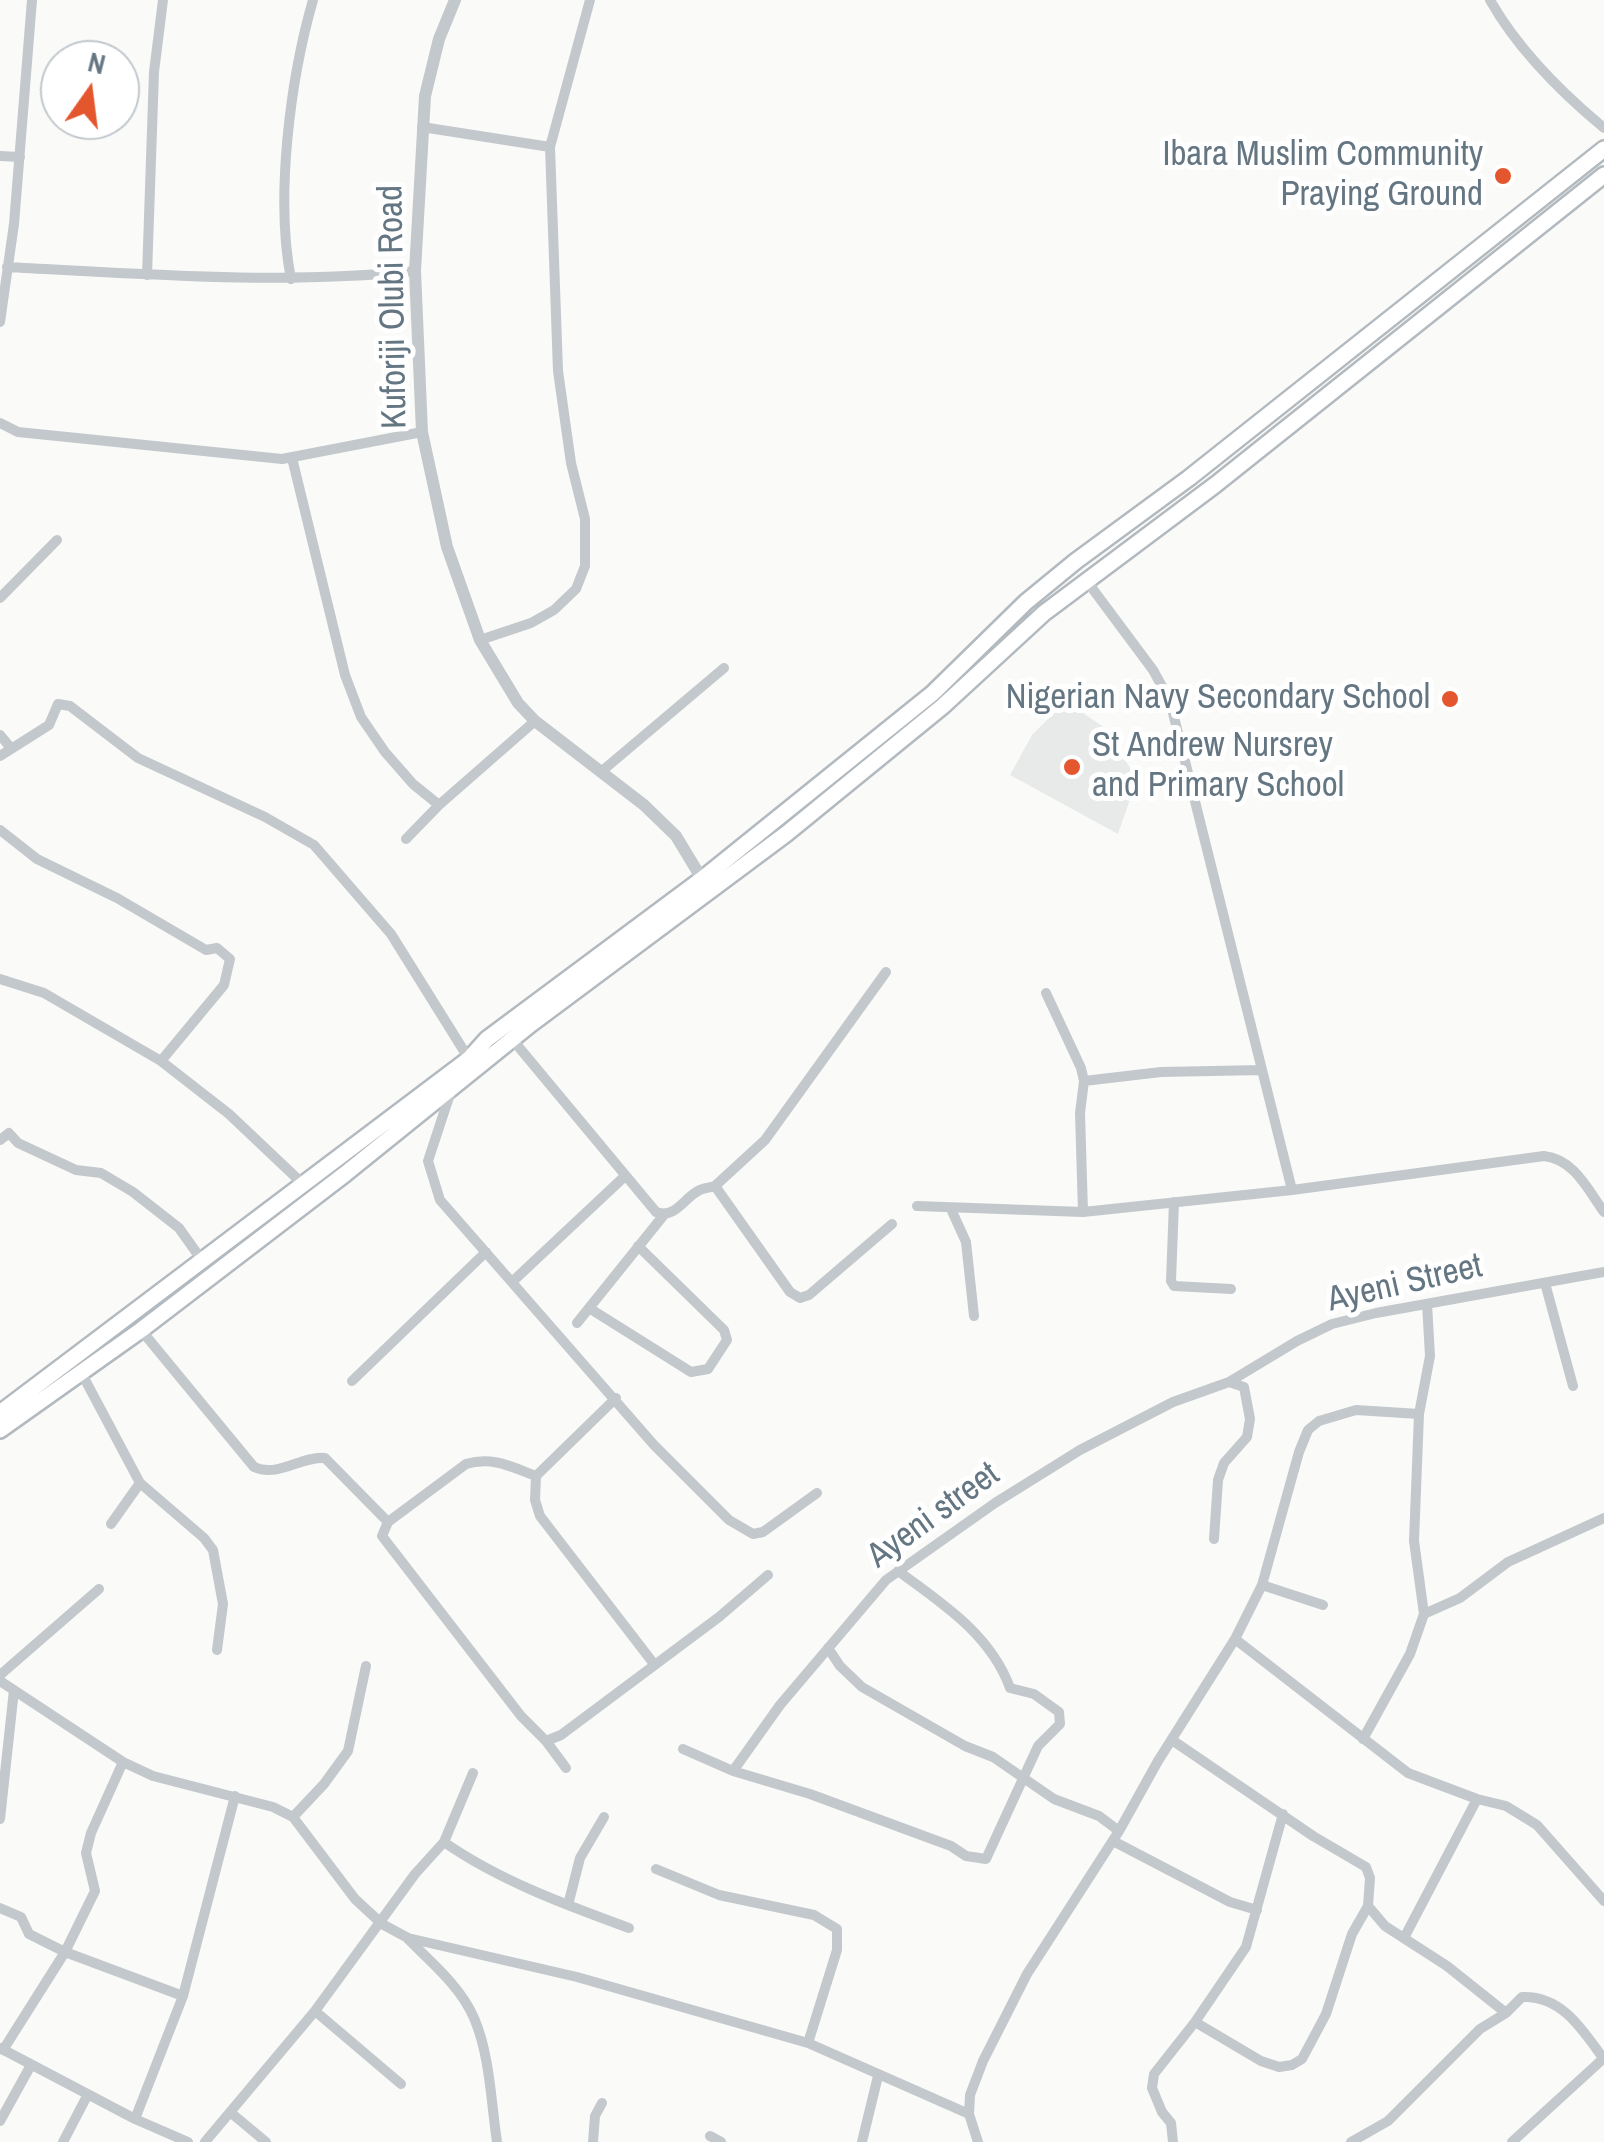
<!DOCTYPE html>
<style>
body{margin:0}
#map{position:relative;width:1604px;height:2142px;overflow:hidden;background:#fafaf8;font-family:"Archivo Narrow",sans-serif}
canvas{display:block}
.north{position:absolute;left:40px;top:40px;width:100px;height:100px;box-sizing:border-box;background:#fff;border:2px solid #c1c8cd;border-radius:50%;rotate:14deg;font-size:28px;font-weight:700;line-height:40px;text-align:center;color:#657683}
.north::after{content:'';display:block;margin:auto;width:35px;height:45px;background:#e4572e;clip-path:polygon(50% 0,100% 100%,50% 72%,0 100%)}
</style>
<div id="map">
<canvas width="1604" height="2142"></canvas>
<div class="north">N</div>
</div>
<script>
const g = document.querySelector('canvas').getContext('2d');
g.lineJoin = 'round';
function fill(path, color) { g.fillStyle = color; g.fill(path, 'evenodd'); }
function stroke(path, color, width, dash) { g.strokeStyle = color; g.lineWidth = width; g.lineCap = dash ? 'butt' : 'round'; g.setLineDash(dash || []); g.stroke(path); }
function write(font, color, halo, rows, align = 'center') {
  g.font = font + ' "Archivo Narrow",sans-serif'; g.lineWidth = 10; g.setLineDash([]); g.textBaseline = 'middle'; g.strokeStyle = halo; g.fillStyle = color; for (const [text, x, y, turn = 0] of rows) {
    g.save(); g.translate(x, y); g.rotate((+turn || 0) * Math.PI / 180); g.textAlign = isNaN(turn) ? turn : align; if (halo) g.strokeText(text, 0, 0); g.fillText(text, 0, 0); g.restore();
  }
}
fill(new Path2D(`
 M1069,698L1080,711L1105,728L1137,779L1118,834L1010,775L1032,735Z`), '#e8e9e9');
const secondary = new Path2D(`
 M0,1413L469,1059L487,1039L702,879L933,693L1026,602L1076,561L1189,478L1604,149
 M0,1430L141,1330L345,1174L531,1024L786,834L943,706L1044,613L1215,485L1604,175`);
stroke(secondary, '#b3babf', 20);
stroke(new Path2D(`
 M1490,0C1517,48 1562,93 1604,128
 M422,127L550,147
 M0,156L20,157
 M7,267C143,274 279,285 415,271
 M147,275L154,72L163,0
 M291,279C275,198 290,80 313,0
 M0,322L14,224L32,0
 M0,423L18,432L282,459L422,432
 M292,458L345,675L361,717L385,752L413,784L439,805
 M1086,580L1153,670L1170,701L1292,1190
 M0,598L57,540
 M480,640L531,623L554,610L576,589L585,566V519L571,463L558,371L550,147L590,0
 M0,735L10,747
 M0,756L49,725L58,704L70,706L138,758L265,817L314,845L391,934L469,1059
 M602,771L724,668
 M0,830L37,859L117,898L206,950L217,948L230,959L224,985L161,1061
 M406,839L439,805L535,721
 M0,979L44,993L161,1061L229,1114L304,1185
 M1046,993L1081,1068L1084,1081L1080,1113L1083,1212
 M512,1039L656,1212C675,1219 683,1199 698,1191C703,1188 709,1188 715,1186L790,1292L800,1298L809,1295L892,1224
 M1084,1081L1161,1072L1262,1070
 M451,1091L428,1161L440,1200L654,1445L729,1520L753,1534L763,1532L817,1493
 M0,1140L9,1133L18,1143L76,1170L101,1173L133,1192L179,1228L201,1259
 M715,1186L765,1140L886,972
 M1174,1202L1171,1281L1174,1286L1231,1289
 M917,1206L1083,1212L1292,1190L1544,1156C1574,1159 1588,1190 1604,1212
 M951,1209L966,1242L974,1316
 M512,1282L624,1177
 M1545,1283L1573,1386
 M589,1308L691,1372L708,1369L727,1340L724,1330L638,1246
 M577,1323L663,1216
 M141,1330L254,1467C279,1478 300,1456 325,1458L388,1522
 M82,1374L140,1483L204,1538L213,1550L223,1604L217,1650
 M352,1381L486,1252
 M616,1398L536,1476L535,1500L540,1516L654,1664
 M1419,1414L1430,1356L1427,1304
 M536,1476C512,1467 492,1456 466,1464L388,1522L382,1536L521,1716L546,1741L561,1735L719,1617L768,1575
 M111,1524L140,1483
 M1214,1539L1218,1480L1224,1463L1247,1437L1250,1419L1244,1387L1229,1382
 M1262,1585L1323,1605
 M1235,1639L1408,1773L1477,1799L1506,1806L1537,1825L1604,1901
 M828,1648L840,1666L862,1687L965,1746L993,1757L1054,1799L1099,1816L1119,1831
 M0,1675L99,1589
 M0,1681L123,1762L153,1776L273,1807L293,1817L355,1899L382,1924L408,1938L577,1977L808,2043L969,2114
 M1363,1739L1410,1654L1424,1614L1460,1598L1508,1562L1604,1518
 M1172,1740L1313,1836L1366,1867L1370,1878L1368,1906L1352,1934L1326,2014L1302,2059L1292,2065L1279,2067L1261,2061L1195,2022
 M546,1741L566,1768
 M683,1749L733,1771L810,1794L951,1846L966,1856L986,1859L1038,1746L1060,1724L1059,1712L1034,1694L1010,1688C991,1635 942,1603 898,1571
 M733,1771L780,1705L886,1580L995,1503L1080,1450L1173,1402L1229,1382L1297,1341L1332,1324L1376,1313L1604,1272
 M293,1817L324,1784L348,1751L366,1666
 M0,1819L14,1690
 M1113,1841L1230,1902L1257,1910
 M444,1842L473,1773
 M656,1869L719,1895L814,1915L837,1929V1950L808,2043
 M568,1905L580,1858L604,1817
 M1368,1906L1385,1926L1447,1966L1506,2013
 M0,1908L21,1917L29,1934L65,1952L183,1996
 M1404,1938L1477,1799
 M408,1939C431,1962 461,1987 474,2018C490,2055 491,2102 497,2142
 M315,2011L401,2084
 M0,2048L135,2119L183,1996L235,1796
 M3,2050L65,1952L95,1891L86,1853L91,1833L123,1762
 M230,2112L266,2142
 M135,2119L188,2142
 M0,2121L31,2065
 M710,2136L721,2142
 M63,2142L87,2096
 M205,2142L315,2011L415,1874L444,1842C498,1880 566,1905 629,1928
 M593,2142L595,2116L602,2103
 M862,2142L878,2076
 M978,2142L969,2114L970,2095L983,2061L1027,1974L1119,1831L1158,1761L1235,1639L1262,1585L1299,1452L1308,1430L1319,1421L1356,1410L1419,1414L1414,1541L1424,1614
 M1173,2142L1171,2123L1162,2112L1152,2088L1154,2074L1195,2022L1246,1947L1283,1814
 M1351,2142L1388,2121L1480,2029L1506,2013L1522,1997C1561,1995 1582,2029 1603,2058
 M1512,2142L1604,2058`), '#c3c8cc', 10);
stroke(new Path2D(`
 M455,0L439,39L425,96L415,271L422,432L447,547L480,640L518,703L535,721L644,805L676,836L702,879`), '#c3c8cc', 12);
stroke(secondary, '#fff', 15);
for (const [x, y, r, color] of [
 [1503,176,10,"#e4572e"],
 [1450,699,10,"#e4572e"],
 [1072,767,10,"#e4572e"]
]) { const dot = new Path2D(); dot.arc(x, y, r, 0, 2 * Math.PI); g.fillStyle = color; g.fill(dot); stroke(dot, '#fff', 4); }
write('35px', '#657683', '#fff', [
 ["Ibara Muslim Community",1483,156],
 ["Praying Ground",1483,196],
 ["Nigerian Navy Secondary School",1430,699],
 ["St Andrew Nursrey",1092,747,"left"],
 ["and Primary School",1092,787,"left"]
], 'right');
write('35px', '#657683', '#fff', [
 ["Kuforiji Olubi Road",394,307,-91],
 ["Ayeni Street",1405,1284,-13],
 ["Ayeni street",934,1516,-36]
]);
</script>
